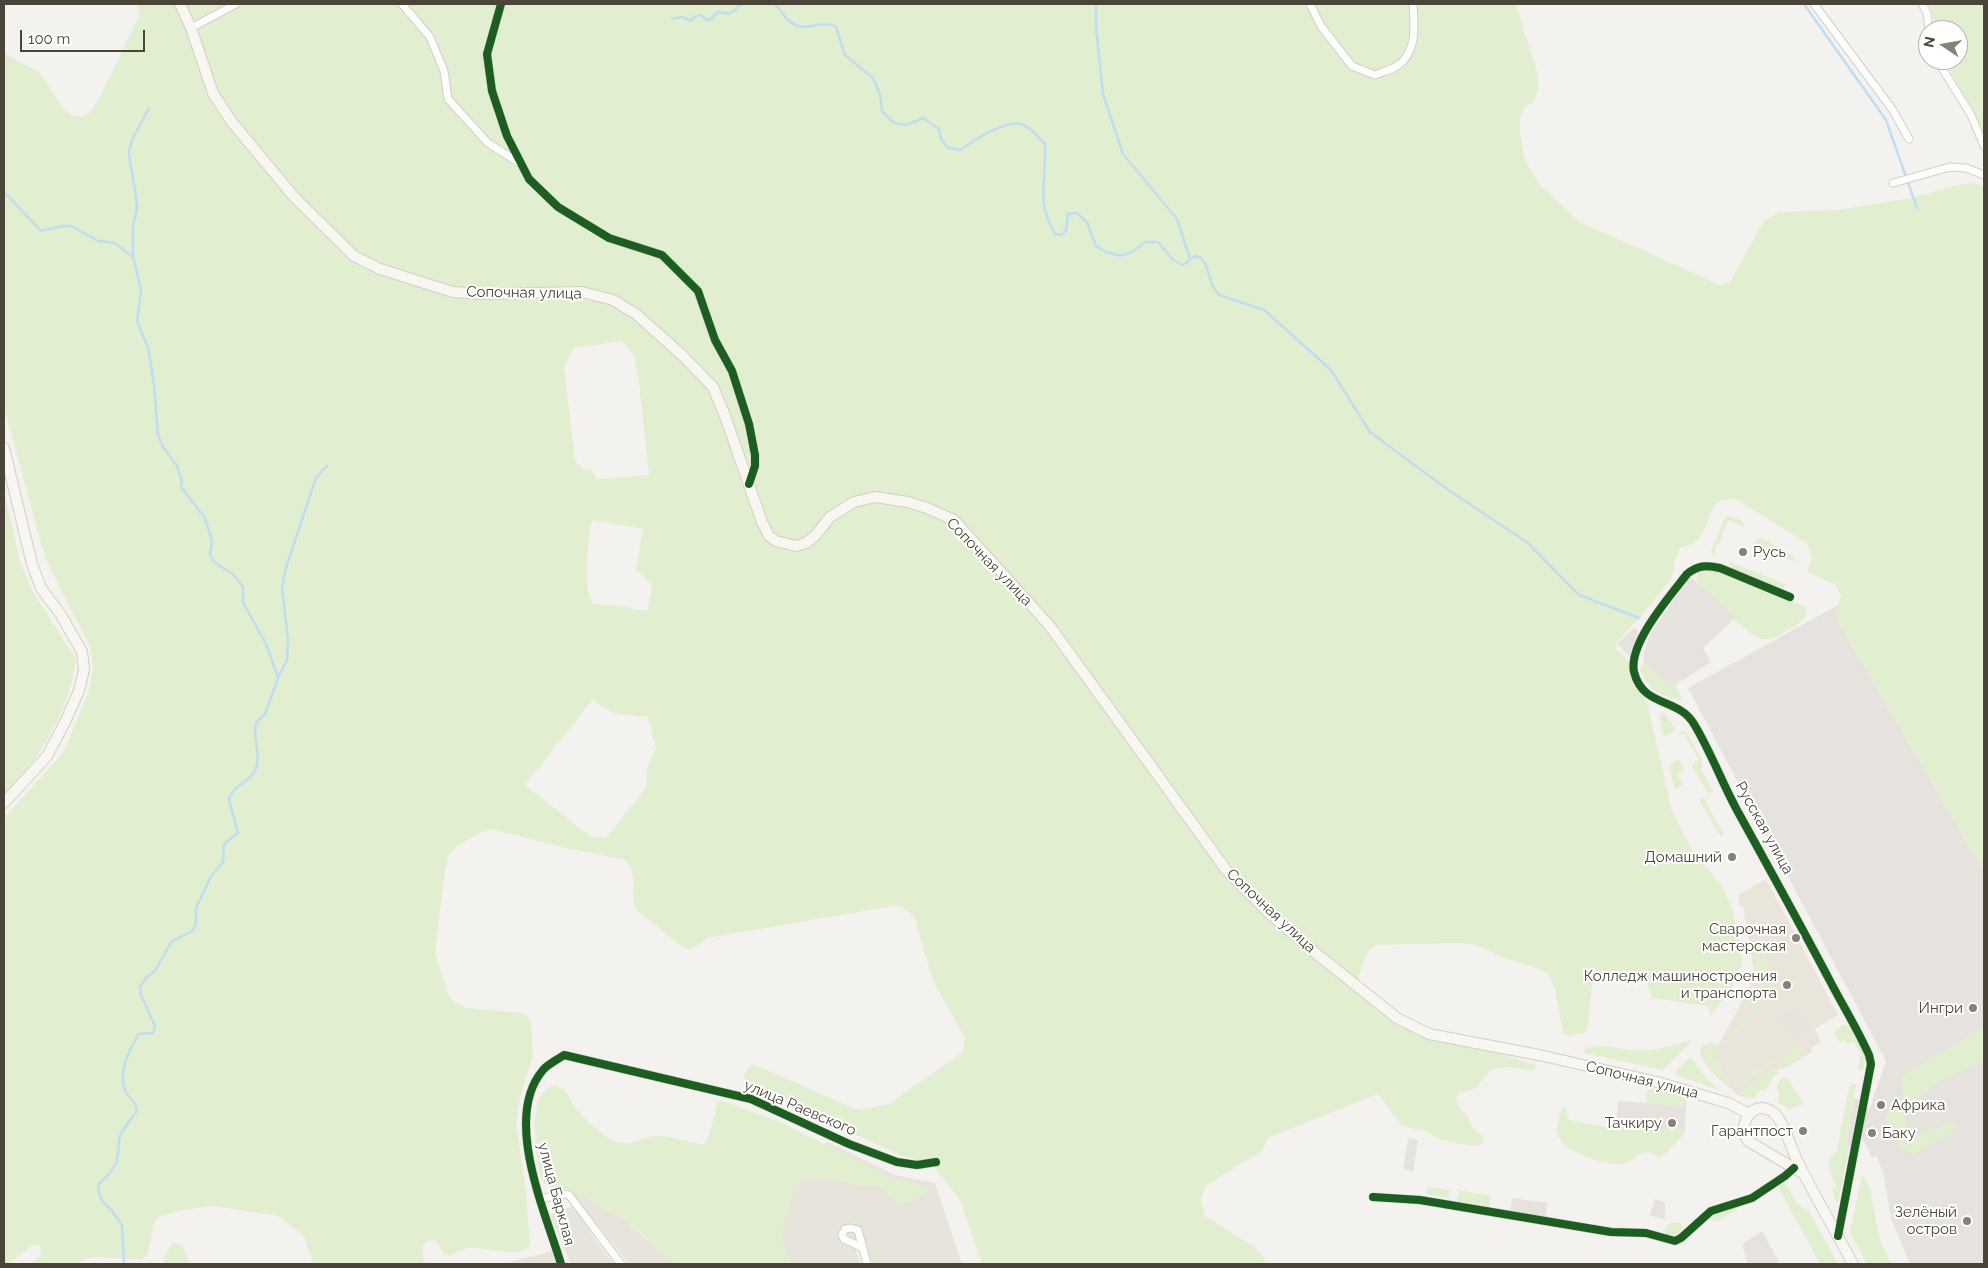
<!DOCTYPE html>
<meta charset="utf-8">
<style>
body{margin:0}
#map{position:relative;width:1988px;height:1268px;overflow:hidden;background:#f4f2ee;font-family:Raleway,sans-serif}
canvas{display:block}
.frame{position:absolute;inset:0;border:5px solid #4b4439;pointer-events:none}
.north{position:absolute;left:1918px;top:20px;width:50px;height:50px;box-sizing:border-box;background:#fff;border:1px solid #b7b4b0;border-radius:50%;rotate:282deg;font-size:14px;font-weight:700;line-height:20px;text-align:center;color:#4b4439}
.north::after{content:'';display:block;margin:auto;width:18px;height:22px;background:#868178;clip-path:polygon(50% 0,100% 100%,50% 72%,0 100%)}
.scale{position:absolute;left:20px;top:30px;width:125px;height:22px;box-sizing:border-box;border:2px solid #4b4439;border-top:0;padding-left:6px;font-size:15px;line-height:18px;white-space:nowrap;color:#4b4439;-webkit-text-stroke:4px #fff;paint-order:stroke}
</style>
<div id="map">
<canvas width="1988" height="1268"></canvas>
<div class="frame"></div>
<div class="north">N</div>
<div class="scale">100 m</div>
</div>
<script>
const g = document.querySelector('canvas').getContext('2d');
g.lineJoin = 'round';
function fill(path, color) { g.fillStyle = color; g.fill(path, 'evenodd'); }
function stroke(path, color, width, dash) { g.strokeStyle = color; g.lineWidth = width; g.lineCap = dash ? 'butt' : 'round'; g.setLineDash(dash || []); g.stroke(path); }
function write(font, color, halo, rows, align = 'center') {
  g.font = font + ' Raleway,sans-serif'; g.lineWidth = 4; g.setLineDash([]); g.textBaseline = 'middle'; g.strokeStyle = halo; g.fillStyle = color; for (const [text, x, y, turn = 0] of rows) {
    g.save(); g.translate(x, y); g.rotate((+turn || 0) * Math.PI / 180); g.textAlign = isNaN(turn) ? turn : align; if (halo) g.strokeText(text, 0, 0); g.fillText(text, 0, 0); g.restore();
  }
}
fill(new Path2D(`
 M828,1142L895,1175L935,1183L962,1264H872L865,1240L854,1244L860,1264H778L749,1190Z
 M567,1187L626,1221L676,1264H629Z
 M573,1206L597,1242L614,1264H571L550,1215Z
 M552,1251L556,1264H503Z`), '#e7e4dc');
fill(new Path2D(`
 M1840,604L1836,612L1839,624L1984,872V1264H1915L1884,1175L1864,1125L1886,1061L1688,688Z`), '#e6e2de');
fill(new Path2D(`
 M1766,879L1838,1015L1815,1029L1821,1042L1811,1048L1813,1052L1779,1069L1741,1097L1733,1091L1715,1058L1718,1046L1755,977L1743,907L1739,906L1738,895Z`), '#eae5da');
fill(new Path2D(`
 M138,4H1516L1538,75V90L1534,101L1525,107L1520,116V132L1524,158L1539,184L1580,222L1720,285L1730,282L1764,221L1780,212L1837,210L1911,198L1961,184L1975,183L1984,187V872L1839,624L1836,612L1841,596L1835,584L1809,573L1808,569L1812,558L1808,544L1736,499C1707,496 1713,519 1700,537C1696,544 1687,546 1680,548L1674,562V570L1670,580L1644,613L1617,642L1616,649L1625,657L1629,664V672L1634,686L1647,701L1672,812L1694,853L1722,885L1732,909L1742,959L1741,965L1733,986L1711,1016L1708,1006L1652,998L1646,980C1631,979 1602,971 1592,985L1588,1027L1584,1033L1569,1036L1563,1033L1555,990L1550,976L1540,969L1505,958L1473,944L1455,943L1376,945L1367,953L1359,975V989L1370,1005L1399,1024L1434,1041L1485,1049L1535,1065L1537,1067L1532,1071C1520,1069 1502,1064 1492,1070C1477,1079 1485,1091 1460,1092L1456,1098L1459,1108L1467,1114L1472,1128L1483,1136L1484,1142L1479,1146L1459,1144L1440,1139L1425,1131L1402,1126L1378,1094L1268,1138L1262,1151L1205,1186L1201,1201L1205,1216L1255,1247L1268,1264H982L960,1200L933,1165L900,1155L826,1121L745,1079L744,1076L750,1065H755L853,1108L862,1110L889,1104L963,1052L965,1038L934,983L914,916L898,905L708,938L691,949L684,948L637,911C628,894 641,877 625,860L566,848L492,829L480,833L458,845L448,856L444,877L435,953L448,994L454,1002L466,1008L522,1013L528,1016L531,1024L533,1056L520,1097L516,1122L526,1193L530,1246C515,1260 486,1246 468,1248C461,1249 457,1253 450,1256L444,1254L436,1241C419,1238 422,1253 425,1264H313L304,1236L278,1216L214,1206L182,1210L158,1217L154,1224L147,1256L141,1260L97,1257L87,1258L77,1264H30L41,1256L40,1245L35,1244L8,1264H4V818L63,753L89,691L93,666L90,647L45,558L4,407V53L40,73L65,111L72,115L80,117L89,113L99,99L139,16ZM622,341L634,355L639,383L649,475L597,479L591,469L584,470L575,461L564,367L574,348ZM593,520L643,529L636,569L652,586L648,610H638L624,606L594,604C581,589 589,545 590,526ZM593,699C616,719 621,713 648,717L656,748L647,768L646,788L606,838L591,837L525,785Z
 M1930,4H1984V138L1973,110L1944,60H1958V30H1936Z
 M4,491L20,562L34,594L76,659C71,707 39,761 4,795Z
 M1728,516L1741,520L1745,527L1728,520L1719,544H1717L1714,556L1711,551L1725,518Z
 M1762,538L1794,557L1796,562L1753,545L1757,539Z
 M1728,561L1787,585L1780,590L1731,570Z
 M1703,569L1722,571L1797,603L1805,607L1807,612C1804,621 1798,624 1791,628C1782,634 1773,641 1762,639C1749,636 1703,592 1696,579L1699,571Z
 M1644,662L1663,680L1675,685L1683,701C1662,695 1648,693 1640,669Z
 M1664,712L1676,730L1664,737L1659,717L1661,713Z
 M1683,731L1687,733L1702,760V771L1713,791L1708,794L1691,765L1699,760L1684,733L1678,736L1677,735Z
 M1679,759L1685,770L1677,774L1683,785L1675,789L1669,765Z
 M1703,797L1724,835L1721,837L1699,800Z
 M1759,945L1778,982L1759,992L1758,991L1763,980L1757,975L1753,948Z
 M1781,987L1783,990L1749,1009L1755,1000Z
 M1744,1013L1751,1023L1734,1033V1031Z
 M1843,1025L1850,1026C1857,1039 1869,1054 1863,1069L1860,1071L1858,1069L1861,1054L1853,1041L1847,1045L1844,1040L1840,1043L1834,1032Z
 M1984,1026V1061L1940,1081L1906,1108C1902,1117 1907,1127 1913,1134H1920L1950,1122L1956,1124V1130L1914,1154C1897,1152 1892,1131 1885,1117L1889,1110L1902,1098L1904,1092L1901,1082L1904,1074Z
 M1694,1039L1663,1070L1584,1053V1050C1594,1041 1616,1049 1629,1050C1651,1052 1674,1046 1694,1039Z
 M1711,1042L1718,1046L1715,1059L1733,1091C1721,1080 1698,1064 1700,1047Z
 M1796,1046L1798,1047L1802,1058L1782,1070L1779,1063L1781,1055Z
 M1691,1057L1704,1076L1719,1090L1676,1075L1675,1071Z
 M1774,1058V1063L1744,1082L1743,1078Z
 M1775,1067L1778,1073L1773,1077L1766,1090L1757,1091L1755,1097C1750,1100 1744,1098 1740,1094L1745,1089Z
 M1783,1077L1788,1079L1804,1104L1790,1109L1777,1102L1779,1096L1777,1084Z
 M1854,1083L1856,1085L1846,1146L1848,1147L1849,1150L1838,1203L1836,1202L1832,1190L1837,1187C1830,1172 1823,1164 1837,1150L1849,1086Z
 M555,1085C567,1088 570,1101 577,1110C586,1121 598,1131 609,1138C631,1151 639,1136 658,1136C674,1136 688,1143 703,1144L707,1141L718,1102L723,1101L780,1122L895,1179L926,1185L928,1191C920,1199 907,1205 897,1204L884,1190L877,1186L856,1185L836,1180H804L793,1192L783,1230V1245L793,1264H676C660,1250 644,1234 626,1221C610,1210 590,1201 573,1191C564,1186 551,1190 544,1183C539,1177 539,1168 538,1161C535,1141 528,1091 555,1085Z
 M1650,1088C1663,1088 1680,1091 1687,1101L1686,1106L1647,1103L1646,1094Z
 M1564,1107L1567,1109V1117L1570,1120L1616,1129H1685L1683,1136L1660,1158C1655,1157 1652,1153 1647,1152C1638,1152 1631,1163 1623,1164C1605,1166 1555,1151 1557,1129C1558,1122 1559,1112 1564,1107Z
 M1862,1175C1873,1183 1875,1227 1881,1243C1884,1250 1888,1257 1892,1264H1867L1851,1235L1850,1231Z
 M1783,1183C1794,1189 1792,1208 1808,1209L1838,1264H1820L1778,1187Z
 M1428,1187L1450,1190L1448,1198L1426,1194Z
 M1459,1190L1491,1196L1489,1207L1457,1202Z
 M1743,1205L1719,1221L1709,1220L1714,1213Z
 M1674,1222L1680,1223L1683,1227L1678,1236L1672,1237L1666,1235L1665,1229L1669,1224Z
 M173,1243L182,1245L189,1264L165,1263L164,1257Z`), '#e1eecf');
fill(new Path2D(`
 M1690,576L1735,618L1703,648L1711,662L1675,685L1663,680L1644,662L1643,657L1650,634Z
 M1635,627L1639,634L1631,649L1630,657L1617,644Z
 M1794,1008L1807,1031L1793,1038L1780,1016Z
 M1854,1098L1859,1099L1851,1147L1846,1146Z
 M1618,1101L1686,1106L1685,1129H1616Z
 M1868,1108L1875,1123L1869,1126L1881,1154L1872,1158L1860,1134L1864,1113Z
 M1408,1138L1418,1140L1413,1172L1403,1169Z
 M1907,1156L1916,1173L1922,1170L1973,1264H1937L1935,1261L1931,1263L1928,1259L1918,1264H1910L1891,1219L1884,1176L1893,1162Z
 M1512,1198L1548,1203L1545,1218L1510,1213Z
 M1655,1199L1665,1203V1220L1650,1215Z
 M1762,1231L1780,1264H1750L1747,1262L1742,1244Z`), '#e6e3df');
stroke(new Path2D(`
 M775,4C781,11 788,23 798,26C812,30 821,19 836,27L845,55L873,78L880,94L882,111L894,123L906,125L923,118L939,129L941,139L948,148L960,150C973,141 1004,120 1021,124C1031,127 1038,137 1045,144C1047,180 1035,200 1055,234L1062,235L1066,230L1068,214L1077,213L1087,222L1096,246L1106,252L1120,256L1130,253L1146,242H1158L1173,260L1183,265L1190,260
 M1096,4V27L1103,94L1123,154L1177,219L1190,259L1196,256L1201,258L1206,265L1212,285L1219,295L1264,310L1331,370L1370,432L1447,489L1528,543L1579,595L1639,618
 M1804,4L1886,120L1917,208
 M672,19L682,17L691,21L696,16L700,15L709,21L718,12C734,14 728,16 741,4
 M4,193L9,197L41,231L63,226H71L98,241L115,243L133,257
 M278,678L287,660L288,640L282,588L285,571L316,478L327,466
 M124,1264L122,1225L112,1211L102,1201L98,1189L99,1184L111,1172L117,1161L120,1135L137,1110C136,1101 128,1098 125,1090C117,1073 130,1048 139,1034L153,1033L155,1026L141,995L140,987L147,977L155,971L171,942L192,931L196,924V908L211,876L223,862C225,839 219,848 238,833L229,800C231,787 248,783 255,771C262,756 252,739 256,723L265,714L278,678L267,646L243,602V587L234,575L214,562L210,555L212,541L205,518L181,487L182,481L177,466L163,447L158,435L154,384L148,348L137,321L141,290L133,257V226L137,209L136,196L130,162L129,151L133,138L149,108`), '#c0ddf1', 2.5);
const minor = new Path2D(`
 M402,4L430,37L444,71L448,99L488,143L521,164
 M501,4L487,54L492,91L507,136L529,179L558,207L609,238L662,255L698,291L715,340L732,371L749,424L755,455V466L749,483
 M1310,4L1321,26L1352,66L1375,75C1382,72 1391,70 1397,66C1418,52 1414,25 1413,4
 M1814,4L1892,109L1909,139
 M1922,4L1927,13L1929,30
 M191,28L236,4
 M1937,60L1971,115L1984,146
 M1893,183L1950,167L1966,168L1984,175
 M1790,597L1720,568C1707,565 1698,565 1687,574C1671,595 1628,643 1634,672C1643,708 1678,697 1694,724C1711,752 1722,783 1738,812C1769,868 1800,924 1830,981C1843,1006 1858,1030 1869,1055L1871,1064L1838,1236
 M1373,1197L1420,1200L1611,1232L1646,1233L1675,1241L1681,1238L1711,1211L1752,1198L1785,1176L1794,1168
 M540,1199L563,1194L569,1195L621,1264
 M863,1248L844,1239L842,1235L845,1229L851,1228L858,1230L867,1264
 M561,1264C546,1213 502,1118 543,1070C548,1064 557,1060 564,1055L751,1099L849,1144L897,1162L917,1165L936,1162`);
const secondary = new Path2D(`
 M180,4L191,28L213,93L231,121L295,198L354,256L380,269L453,292L485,294L582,292L613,300L636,314L682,355L713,387L725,416L762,522L769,536L776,541L796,546L806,543L816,535L830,517L854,502L875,497L908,502L927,508L954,520L1049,625L1227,871L1269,913L1318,955L1397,1018L1429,1034L1539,1055L1657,1082L1728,1103L1750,1114
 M4,448L32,564L41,588L61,615L82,652L84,669L79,691L65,722L47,756L4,803
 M1804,1174L1748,1141C1740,1129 1745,1110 1761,1108C1766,1108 1771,1110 1775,1114C1786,1126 1790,1147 1798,1162C1815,1197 1835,1230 1853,1264`);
stroke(minor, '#d2d0cb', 9);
stroke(secondary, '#d3cfc5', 12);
stroke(minor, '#fdfdfc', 7);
stroke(secondary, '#f7f6f1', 10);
stroke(new Path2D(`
 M501,4L487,54L492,91L507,136L529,179L558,207L609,238L662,255L698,291L715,340L732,371L749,424L755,455V466L749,484
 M1790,597L1720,568C1707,565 1698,565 1687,574C1671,595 1628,643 1634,672C1643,708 1678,697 1694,724C1711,752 1722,783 1738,812C1769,868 1800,924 1830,981C1843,1006 1858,1030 1869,1055L1871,1064L1838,1236
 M1373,1197L1420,1200L1611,1232L1646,1233L1675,1241L1681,1238L1711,1211L1752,1198L1785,1176L1794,1168
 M561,1264C546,1213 502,1118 543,1070C548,1064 557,1060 564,1055L751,1099L849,1144L897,1162L917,1165L936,1162`), '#1b5e20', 8);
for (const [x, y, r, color] of [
 [1743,552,5,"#868178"],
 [1732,857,5,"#868178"],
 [1796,938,5,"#868178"],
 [1787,985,5,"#868178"],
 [1973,1008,5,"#868178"],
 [1881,1105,5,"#868178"],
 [1672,1123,5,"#868178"],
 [1803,1131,5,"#868178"],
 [1872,1133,5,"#868178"],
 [1967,1221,5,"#868178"]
]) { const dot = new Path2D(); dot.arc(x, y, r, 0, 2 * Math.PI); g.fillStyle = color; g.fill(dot); stroke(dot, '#fff', 2); }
write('15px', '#4b4439', '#fff', [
 ["Сопочная улица",524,293,1],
 ["Сопочная улица",989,562,46],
 ["Русская улица",1764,828,61],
 ["Сопочная улица",1271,911,43],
 ["Сопочная улица",1642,1080,14],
 ["улица Раевского",800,1108,23],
 ["улица Барклая",556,1194,75]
]);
write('15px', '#4b4439', '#fff', [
 ["Русь",1753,552,"left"],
 ["Домашний",1722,857],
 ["Сварочная",1786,929],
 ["мастерская",1786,946],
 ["Колледж машиностроения",1777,976],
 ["и транспорта",1777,993],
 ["Ингри",1963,1008],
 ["Африка",1891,1105,"left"],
 ["Тачкиру",1662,1123],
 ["Гарантпост",1793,1131],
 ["Баку",1882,1133,"left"],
 ["Зелёный",1957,1212],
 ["остров",1957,1229]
], 'right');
</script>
